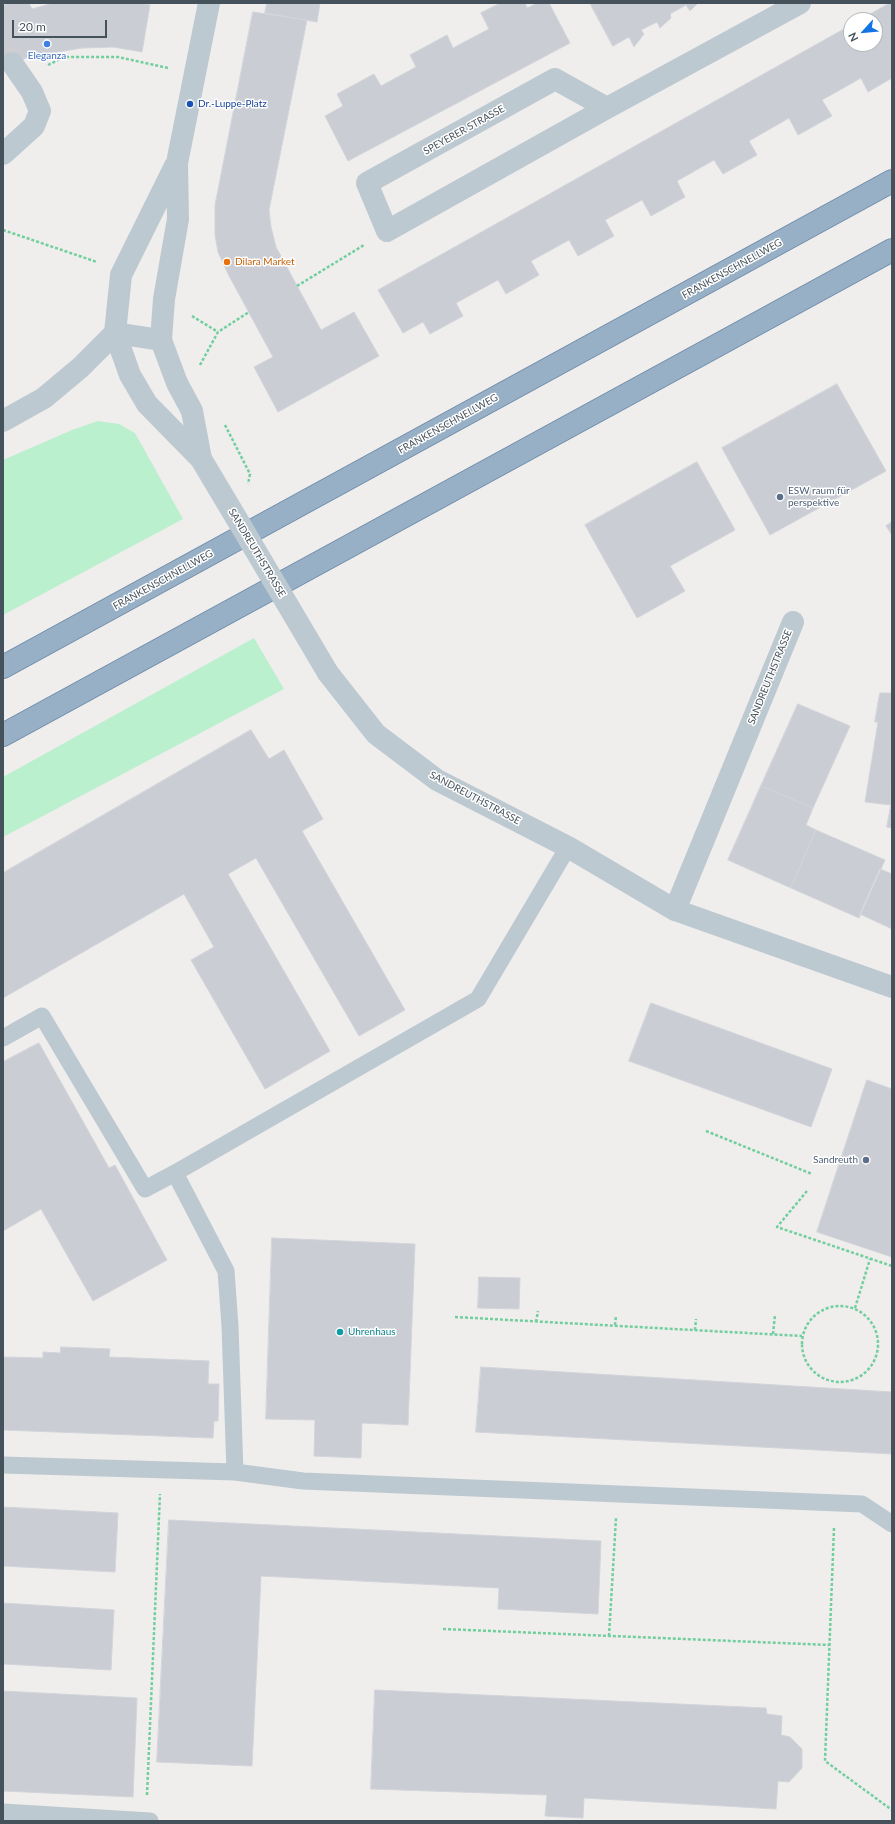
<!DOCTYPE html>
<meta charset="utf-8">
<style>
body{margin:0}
#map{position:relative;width:895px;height:1824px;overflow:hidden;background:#f0eded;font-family:Lato,sans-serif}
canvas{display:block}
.frame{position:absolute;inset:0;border:4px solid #45525b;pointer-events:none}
.north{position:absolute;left:843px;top:12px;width:40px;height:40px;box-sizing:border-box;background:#fff;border:1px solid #b5babd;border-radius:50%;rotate:243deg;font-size:11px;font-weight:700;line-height:16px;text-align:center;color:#45525b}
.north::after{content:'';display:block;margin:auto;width:14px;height:18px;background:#1474e4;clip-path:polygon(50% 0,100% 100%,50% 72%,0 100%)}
.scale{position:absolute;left:12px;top:20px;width:95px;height:18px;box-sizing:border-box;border:2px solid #45525b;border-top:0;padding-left:5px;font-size:12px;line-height:14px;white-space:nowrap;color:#45525b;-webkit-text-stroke:3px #fff;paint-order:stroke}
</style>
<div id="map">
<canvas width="895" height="1824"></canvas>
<div class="frame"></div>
<div class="north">N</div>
<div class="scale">20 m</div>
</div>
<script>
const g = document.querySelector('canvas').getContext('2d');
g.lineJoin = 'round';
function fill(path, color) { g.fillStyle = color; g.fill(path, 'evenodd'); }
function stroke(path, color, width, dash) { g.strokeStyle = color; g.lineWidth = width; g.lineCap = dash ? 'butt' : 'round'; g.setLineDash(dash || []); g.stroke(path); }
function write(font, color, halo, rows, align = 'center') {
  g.font = font + ' Lato,sans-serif'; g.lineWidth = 3; g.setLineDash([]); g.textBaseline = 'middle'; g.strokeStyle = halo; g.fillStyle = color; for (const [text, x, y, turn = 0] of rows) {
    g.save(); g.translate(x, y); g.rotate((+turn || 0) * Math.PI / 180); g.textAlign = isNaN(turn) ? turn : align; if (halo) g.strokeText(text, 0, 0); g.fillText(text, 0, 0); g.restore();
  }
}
fill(new Path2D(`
 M98,421L119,424L135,433L183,519L3,615V460L72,430Z
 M254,638L284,689L3,837V777Z`), '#baf0cd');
const building = new Path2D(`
 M8,3H29L32,9L53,3H138L150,5L142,52L113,47L82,48L58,52L36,60L34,54L3,69V6Z
 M267,3H320L317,22L265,13Z
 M501,3H525L527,8L538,3H549L570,43L348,161L325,116L343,106L337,94L374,74L381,86L416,67L410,55L447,35L453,48L489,29L481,13Z
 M590,3H698L690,11L686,5L670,14L671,18L660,28L657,22L641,30L644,34L634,47L629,37L613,46Z
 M890,3H892V78L868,92L861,78L822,100L832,116L798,135L789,118L749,141L757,155L723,174L714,160L677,181L685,197L651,216L642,200L605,220L614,236L578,256L569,240L531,261L539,275L506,294L498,280L456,303L463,316L430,334L423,322L403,333L378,290L851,25V44H875V20H860Z
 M253,12L307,20L269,210L271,227L276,247L321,330L354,312L379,356L278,412L254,367L273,357L228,274L218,252L215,235V205L218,190Z
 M837,384L886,471L770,535L722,448Z
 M697,462L735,530L670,566L685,591L637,618L585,525Z
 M892,522V535L886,526Z
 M880,693H892L891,805L865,802L878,722H875Z
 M798,704L850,726L813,808L761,786Z
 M251,730L269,759L284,750L323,819L302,831L405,1010L359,1036L256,858L228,874L330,1051L265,1089L191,960L214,947L184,894L3,998V873Z
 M761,786L813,808L806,825L816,830L791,888L728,860Z
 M892,799V828L887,827Z
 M816,830L885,860L859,918L791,888Z
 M880,869L892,874V929L860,914Z
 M651,1003L832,1069L811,1127L629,1061Z
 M39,1043L109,1168L115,1165L167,1260L93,1301L41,1209L3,1231V1062Z
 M867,1080L892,1089V1257L817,1232Z
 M272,1238L415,1244L408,1425L362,1423L361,1458L314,1456L315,1420L266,1419Z
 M479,1277L520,1278L519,1309L478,1308Z
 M61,1347L110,1349L109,1357L209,1361L208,1384H219L218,1421H214L213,1438L3,1430V1357L43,1358V1352L60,1353Z
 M481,1367L892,1392V1454L476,1432Z
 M3,1507L118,1513L115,1572L3,1566Z
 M169,1520L601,1541L598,1614L498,1609L499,1588L261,1576L252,1766L157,1762Z
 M3,1603L114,1610L111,1670L3,1664Z
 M375,1690L766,1708L767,1714L782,1716L781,1735L790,1737L802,1749V1768L789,1782L778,1781L776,1809L584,1798L583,1818L545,1816L547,1795L371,1789Z
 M3,1691L137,1698L133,1797L3,1791Z`);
fill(building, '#cacdd3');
stroke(building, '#d1d4d9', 1);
stroke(new Path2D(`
 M3,51L12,63`), '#ceced0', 22, [22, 11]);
const trunk = new Path2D(`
 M3,667L892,181
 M3,735L892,250`);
stroke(trunk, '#6f8daa', 24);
stroke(new Path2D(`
 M48,65L64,57H118L168,68
 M3,230L97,262
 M297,286L364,245
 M192,316L218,332
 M200,365L218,332L249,312
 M225,425L250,474L248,484
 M706,1131L812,1174
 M807,1191L777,1227L892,1266
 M802 1344a38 38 0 1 1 76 0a38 38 0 1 1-76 0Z
 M855,1308L870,1259
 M455,1317L802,1336
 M536,1322L538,1311
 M615,1325L616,1316
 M695,1330L696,1319
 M773,1334L775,1315
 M834,1528L825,1761L892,1810
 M443,1629L829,1645
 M609,1636L616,1518
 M147,1795L160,1494`), '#71cf9e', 2.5, [3, 2]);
stroke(new Path2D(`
 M3,1038L42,1016L145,1189L175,1173L478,999L568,847
 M175,1173L226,1271L230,1326L235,1472L303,1481L862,1504L892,1524
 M3,1465L235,1472
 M3,1812L150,1821`), '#bdc9d0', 17);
stroke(new Path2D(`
 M607,108L555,79L367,183L387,231L607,108L800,3
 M3,154L34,126L40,111L32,92L12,63
 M175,166L121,275L115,333L130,375L147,404L201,459L241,526
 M115,333L161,340
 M3,421L44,398L81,367L115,333
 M201,459L192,411L177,383L161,340L164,299L178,219L177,163L209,3
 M328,673L376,734L437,780L568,847L675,910L892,987
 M675,910L793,622`), '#bdc9d0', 22);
stroke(trunk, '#98b0c6', 22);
stroke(new Path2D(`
 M241,526L328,673`), '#bdc9d0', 22);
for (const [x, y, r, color] of [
 [47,44,4,"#3f7fe0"],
 [190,104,4,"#1a4fb4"],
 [227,262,4,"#e8710a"],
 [780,497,4,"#5c6f8a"],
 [866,1160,4,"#5c6f8a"],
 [340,1332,4,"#0f9aa8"]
]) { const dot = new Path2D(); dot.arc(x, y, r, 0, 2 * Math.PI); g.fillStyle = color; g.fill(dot); stroke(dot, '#fff', 1.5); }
write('10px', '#366cbe', '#fff', [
 ["Eleganza",47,56]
]);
write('10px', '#164399', '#fff', [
 ["Dr.-Luppe-Platz",198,104]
], 'left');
write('10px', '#45525b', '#fff', [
 ["SPEYERER STRASSE",464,130,-29],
 ["FRANKENSCHNELLWEG",732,269,-29],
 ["FRANKENSCHNELLWEG",448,424,-29],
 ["SANDREUTHSTRASSE",257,553,59],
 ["FRANKENSCHNELLWEG",163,580,-29],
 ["SANDREUTHSTRASSE",770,677,-68],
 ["SANDREUTHSTRASSE",475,798,28]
]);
write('10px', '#c56008', '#fff', [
 ["Dilara Market",235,262]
], 'left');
write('10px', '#4e5e75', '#fff', [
 ["ESW raum für",788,491],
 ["perspektive",788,503],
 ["Sandreuth",858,1160,"right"]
], 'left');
write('10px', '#0d838f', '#fff', [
 ["Uhrenhaus",348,1332]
], 'left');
</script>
